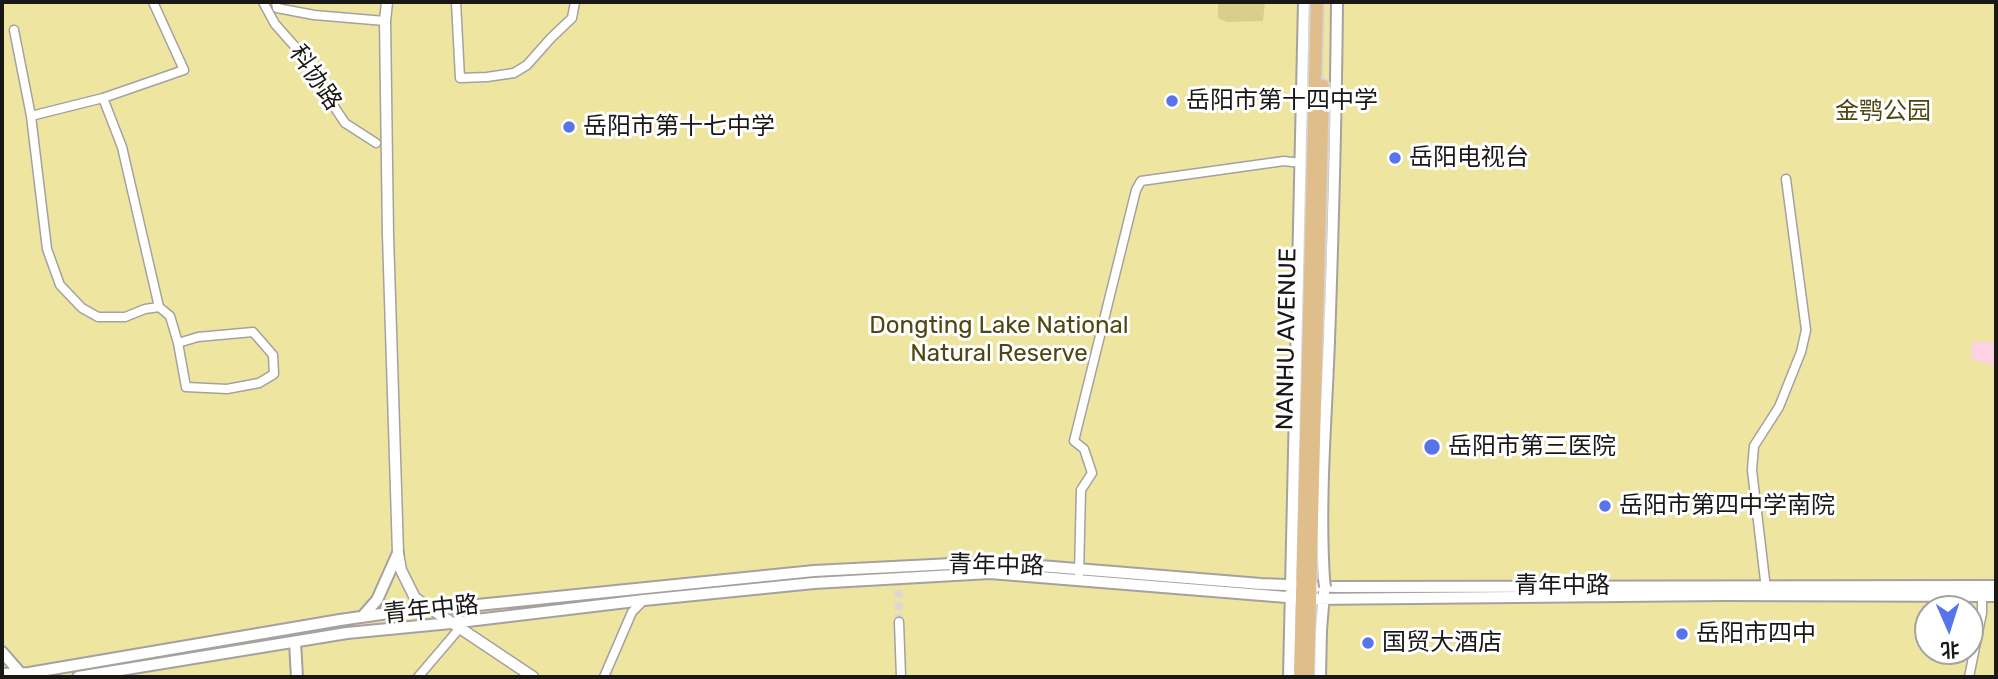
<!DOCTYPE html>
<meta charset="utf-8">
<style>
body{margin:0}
#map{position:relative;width:1998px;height:679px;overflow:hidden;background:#fffaf8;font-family:Rubik,"Noto Sans SC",sans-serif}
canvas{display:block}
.frame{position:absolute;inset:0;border:4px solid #1a1817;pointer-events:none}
.north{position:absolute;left:1914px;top:595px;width:70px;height:70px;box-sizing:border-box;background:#fff;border:2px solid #a3a3a2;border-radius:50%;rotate:177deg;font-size:19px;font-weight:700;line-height:28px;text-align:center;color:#1a1817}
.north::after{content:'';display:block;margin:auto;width:24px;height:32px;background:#5774ea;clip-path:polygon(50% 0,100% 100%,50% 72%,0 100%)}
</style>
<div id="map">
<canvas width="1998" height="679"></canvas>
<div class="frame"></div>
<div class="north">北</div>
</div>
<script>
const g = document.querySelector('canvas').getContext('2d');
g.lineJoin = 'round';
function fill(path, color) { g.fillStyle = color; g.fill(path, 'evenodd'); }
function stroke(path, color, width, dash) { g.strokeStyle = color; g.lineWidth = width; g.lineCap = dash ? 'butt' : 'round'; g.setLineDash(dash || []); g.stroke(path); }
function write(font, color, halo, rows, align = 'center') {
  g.font = font + ' Rubik,"Noto Sans SC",sans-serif'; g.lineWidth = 6; g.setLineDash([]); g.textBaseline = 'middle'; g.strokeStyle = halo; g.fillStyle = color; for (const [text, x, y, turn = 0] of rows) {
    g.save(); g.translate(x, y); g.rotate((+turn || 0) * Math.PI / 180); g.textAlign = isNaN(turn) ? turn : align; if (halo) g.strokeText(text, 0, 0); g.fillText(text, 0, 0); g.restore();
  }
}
fill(new Path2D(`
 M2,2H1996V677H2ZM1928,609H1970V651H1928Z`), '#eee5a1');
fill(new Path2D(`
 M1218,2H1265L1263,21L1227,22L1218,18Z`), '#d9cf8b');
fill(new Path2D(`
 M1973,342H1996V366L1972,359L1971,351Z`), '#fdd2e4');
stroke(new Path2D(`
 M898,578L899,622`), '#ddd8d6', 8, [8, 4]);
const minor = new Path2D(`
 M263,2L275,24L306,59L327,96L345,123L376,143
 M276,2L277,8L314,15L385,21
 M456,2L460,78L487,77L514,73L527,65L551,38L572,18L575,2
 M14,30L31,116L47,249L60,285L82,308L98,317H125L145,309L159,307L170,316L178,343L186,387L227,389L259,383L274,374L273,355L253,332L198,337L178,343
 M103,98L184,70L153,2
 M31,116L103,98L122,147L159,307
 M1079,574L1081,490L1092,473L1084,449L1074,441L1136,190L1141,181L1284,161L1301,163
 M1766,589L1752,470L1754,446L1779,407L1801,352L1806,330L1786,179
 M899,622L901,677
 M418,677L459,629
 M604,677L632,612L644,600
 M1969,677L1982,613V596`);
const tertiary = new Path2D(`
 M387,2L385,21L388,235L398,553L401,570L415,598L533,677`);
const secondary = new Path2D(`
 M1324,579C1319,500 1326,420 1329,341C1333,228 1336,115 1337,2
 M362,617L377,600L398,553
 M295,642L297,677
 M2,652L22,675
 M2,674L29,673L340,620L416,609H438L814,571L991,562L1261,584L1336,587L1996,586
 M78,677L347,633L451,623L644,600L814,583L990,573L1311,599L1723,595L1996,596
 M1289,677L1304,2
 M1320,677L1321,630L1324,593`);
const primary = new Path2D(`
 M1300,677L1317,2
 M1308,677L1323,86`);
stroke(minor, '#a5a19e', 11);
stroke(tertiary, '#a5a19e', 13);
stroke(secondary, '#a5a19e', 14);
stroke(primary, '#d6d5d5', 16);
stroke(minor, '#fff', 8);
stroke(tertiary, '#fff', 10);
stroke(secondary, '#fff', 10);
stroke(primary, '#e0be8c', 12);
const secondaryBridge = new Path2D(`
 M1324,579L1325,587`);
stroke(secondaryBridge, '#a5a19e', 14, []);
stroke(secondaryBridge, '#fff', 10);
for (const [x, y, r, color] of [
 [1172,101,7,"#5774ea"],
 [569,127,7,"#5774ea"],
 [1395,158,7,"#5774ea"],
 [1432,447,9,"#5774ea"],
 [1605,506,7,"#5774ea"],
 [1682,634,7,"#5774ea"],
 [1368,643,7,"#5774ea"]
]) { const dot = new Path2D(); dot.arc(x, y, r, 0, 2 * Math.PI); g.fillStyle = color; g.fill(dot); stroke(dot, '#fff', 2.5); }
write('24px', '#1a1817', '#fff', [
 ["科协路",315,78,56],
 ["NANHU AVENUE",1287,339,-89],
 ["青年中路",996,566,1],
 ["青年中路",1562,586],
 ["青年中路",431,610,-6]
]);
write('24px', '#1a1817', '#fff', [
 ["岳阳市第十四中学",1186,101],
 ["岳阳市第十七中学",583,127],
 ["岳阳电视台",1409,158],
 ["岳阳市第三医院",1448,447],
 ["岳阳市第四中学南院",1619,506],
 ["岳阳市四中",1696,634],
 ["国贸大酒店",1382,643]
], 'left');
write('24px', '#4e4712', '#fff', [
 ["金鹗公园",1883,112],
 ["Dongting Lake National",999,326],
 ["Natural Reserve",999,354]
]);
</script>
